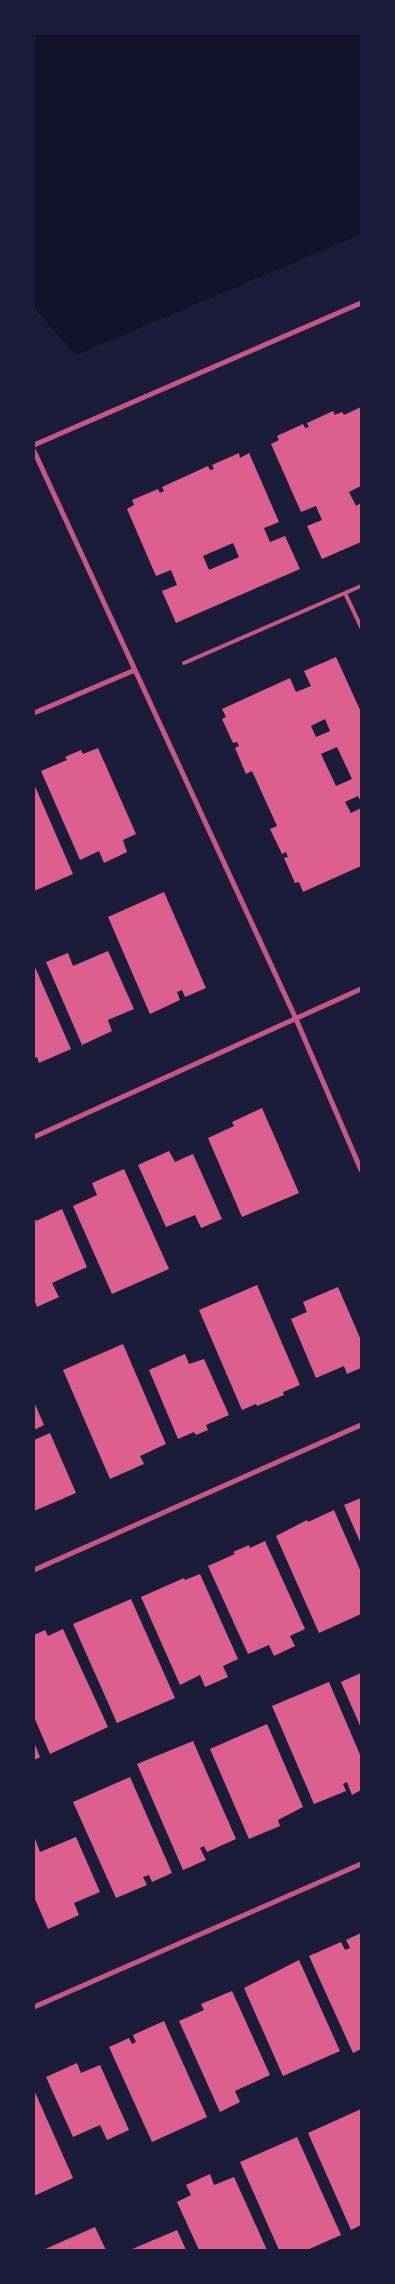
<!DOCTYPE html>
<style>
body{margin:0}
#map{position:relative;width:395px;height:2284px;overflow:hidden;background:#1b1b3a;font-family:"Work Sans",sans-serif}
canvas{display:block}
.frame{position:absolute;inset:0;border:35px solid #1b1b3a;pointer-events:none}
</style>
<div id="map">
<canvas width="395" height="2284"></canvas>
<div class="frame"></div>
</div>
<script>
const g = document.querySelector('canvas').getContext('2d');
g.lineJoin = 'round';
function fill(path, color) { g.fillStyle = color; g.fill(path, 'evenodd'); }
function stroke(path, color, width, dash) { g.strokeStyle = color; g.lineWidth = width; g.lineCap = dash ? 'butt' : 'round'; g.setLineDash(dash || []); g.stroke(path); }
fill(new Path2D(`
 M34,34H361V234L76,355L34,308Z`), '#12122b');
fill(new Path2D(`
 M361,407V486L349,492L356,506L361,503V542L322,559L307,526L322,520L316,506L301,512L271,444L279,440L277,436L303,424L305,428L309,427L307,423L333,411L335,415L342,412L344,415Z
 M239,453L240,458L249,453L279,522L264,528L270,542L285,536L300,569L176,623L162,591L177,585L171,570L156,576L127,509L134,505L132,500L158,489L160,493L164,491L162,487L208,466L210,470L214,469L212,465ZM233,543L239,557L209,570L203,556Z
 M336,657L361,712V802L358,796L345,802L351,813L361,808V866L303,892L299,882L295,883L284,858L288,857L286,852L282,854L270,829L277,826L252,771L246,774L235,748L239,746L237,742L233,743L222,719L226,717L222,709L290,678L296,692L311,686L304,671ZM325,719L330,731L316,737L311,726ZM337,747L352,779L336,786L321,754Z
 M98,748L136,834L123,840L127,852L104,863L99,851L80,860L41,771L67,760L65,757L81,750L83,754Z
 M34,784L73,874L34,891Z
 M164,892L206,988L185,997L182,990L177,992L180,1000L150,1014L108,917Z
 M108,951L134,1009L108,1020L112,1031L82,1045L46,962L68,953L73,966Z
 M34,965L71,1049L39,1063L37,1057L34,1058Z
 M262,1108L299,1193L242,1217L208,1138L234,1126L232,1122Z
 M169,1151L175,1162L193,1154L222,1219L201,1228L195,1215L166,1227L138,1165Z
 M124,1169L169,1269L112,1294L73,1206L97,1195L92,1183Z
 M62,1209L87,1267L52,1283L59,1297L37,1307L34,1299V1217L36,1221Z
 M257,1285L300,1385L283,1392L284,1395L257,1406L256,1404L242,1410L199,1310Z
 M338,1287L361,1340V1368L347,1374L344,1366L316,1378L291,1319L307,1312L303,1302Z
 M123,1344L166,1444L140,1456L144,1464L110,1479L63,1370Z
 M185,1354L189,1364L204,1359L229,1415L206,1425L208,1430L196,1435L194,1432L178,1439L149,1370Z
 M34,1402L44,1425L34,1430Z
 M50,1433L76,1493L34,1511V1440Z
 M361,1498V1544L344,1505Z
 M334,1510L361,1572V1614L319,1633L276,1536L307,1520L308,1522Z
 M265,1541L305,1629L290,1636L295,1646L274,1656L269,1645L248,1654L208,1566L235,1554L233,1552L249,1545L250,1548Z
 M200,1574L238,1659L223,1666L228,1677L205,1687L200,1675L180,1685L141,1597L184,1578L185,1580Z
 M131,1599L175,1698L117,1723L73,1624Z
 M63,1629L108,1727L50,1754L34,1717V1635L45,1630L48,1636Z
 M361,1673V1728L341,1682Z
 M329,1682L361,1757V1790L352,1795L347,1782L343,1784L346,1791L314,1804L272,1706Z
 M267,1724L303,1807L278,1820L280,1826L249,1839L210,1749Z
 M193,1741L236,1839L207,1852L204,1846L200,1848L206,1860L183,1870L137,1764Z
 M34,1742L40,1757L34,1760Z
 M130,1777L172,1873L152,1882L149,1875L143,1877L147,1885L116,1898L73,1802Z
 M34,1836L40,1852L76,1837L100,1892L74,1903L79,1915L48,1929L34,1897Z
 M361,1933V2049L353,2053L309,1956L341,1942L345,1950L350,1948L346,1940Z
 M299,1960L340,2051L283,2076L244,1988Z
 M232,1991L270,2075L235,2091L240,2102L220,2112L179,2021L204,2010L201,2004Z
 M164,2021L207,2117L152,2142L109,2047L129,2038L132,2044L136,2042L133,2035Z
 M77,2063L81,2073L100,2065L129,2130L107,2140L100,2125L73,2137L46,2077Z
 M34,2090L73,2178L34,2196Z
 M361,2109V2225L351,2230L308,2133Z
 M297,2137L341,2235L307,2250H279L240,2162Z
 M210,2174L214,2185L234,2177L267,2250H199L177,2202L191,2195L186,2185Z
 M95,2227L106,2250H43Z
 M177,2230L186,2250H130Z`), '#dd5f8e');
stroke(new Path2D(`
 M345,593L361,627
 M184,663L361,586`), '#c65784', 4);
stroke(new Path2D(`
 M34,445L361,303
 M34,451L296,1019L361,1170
 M34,713L135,670
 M34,1137L361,989
 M34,1570L361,1425
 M34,2007L361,1864`), '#c65784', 5);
</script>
